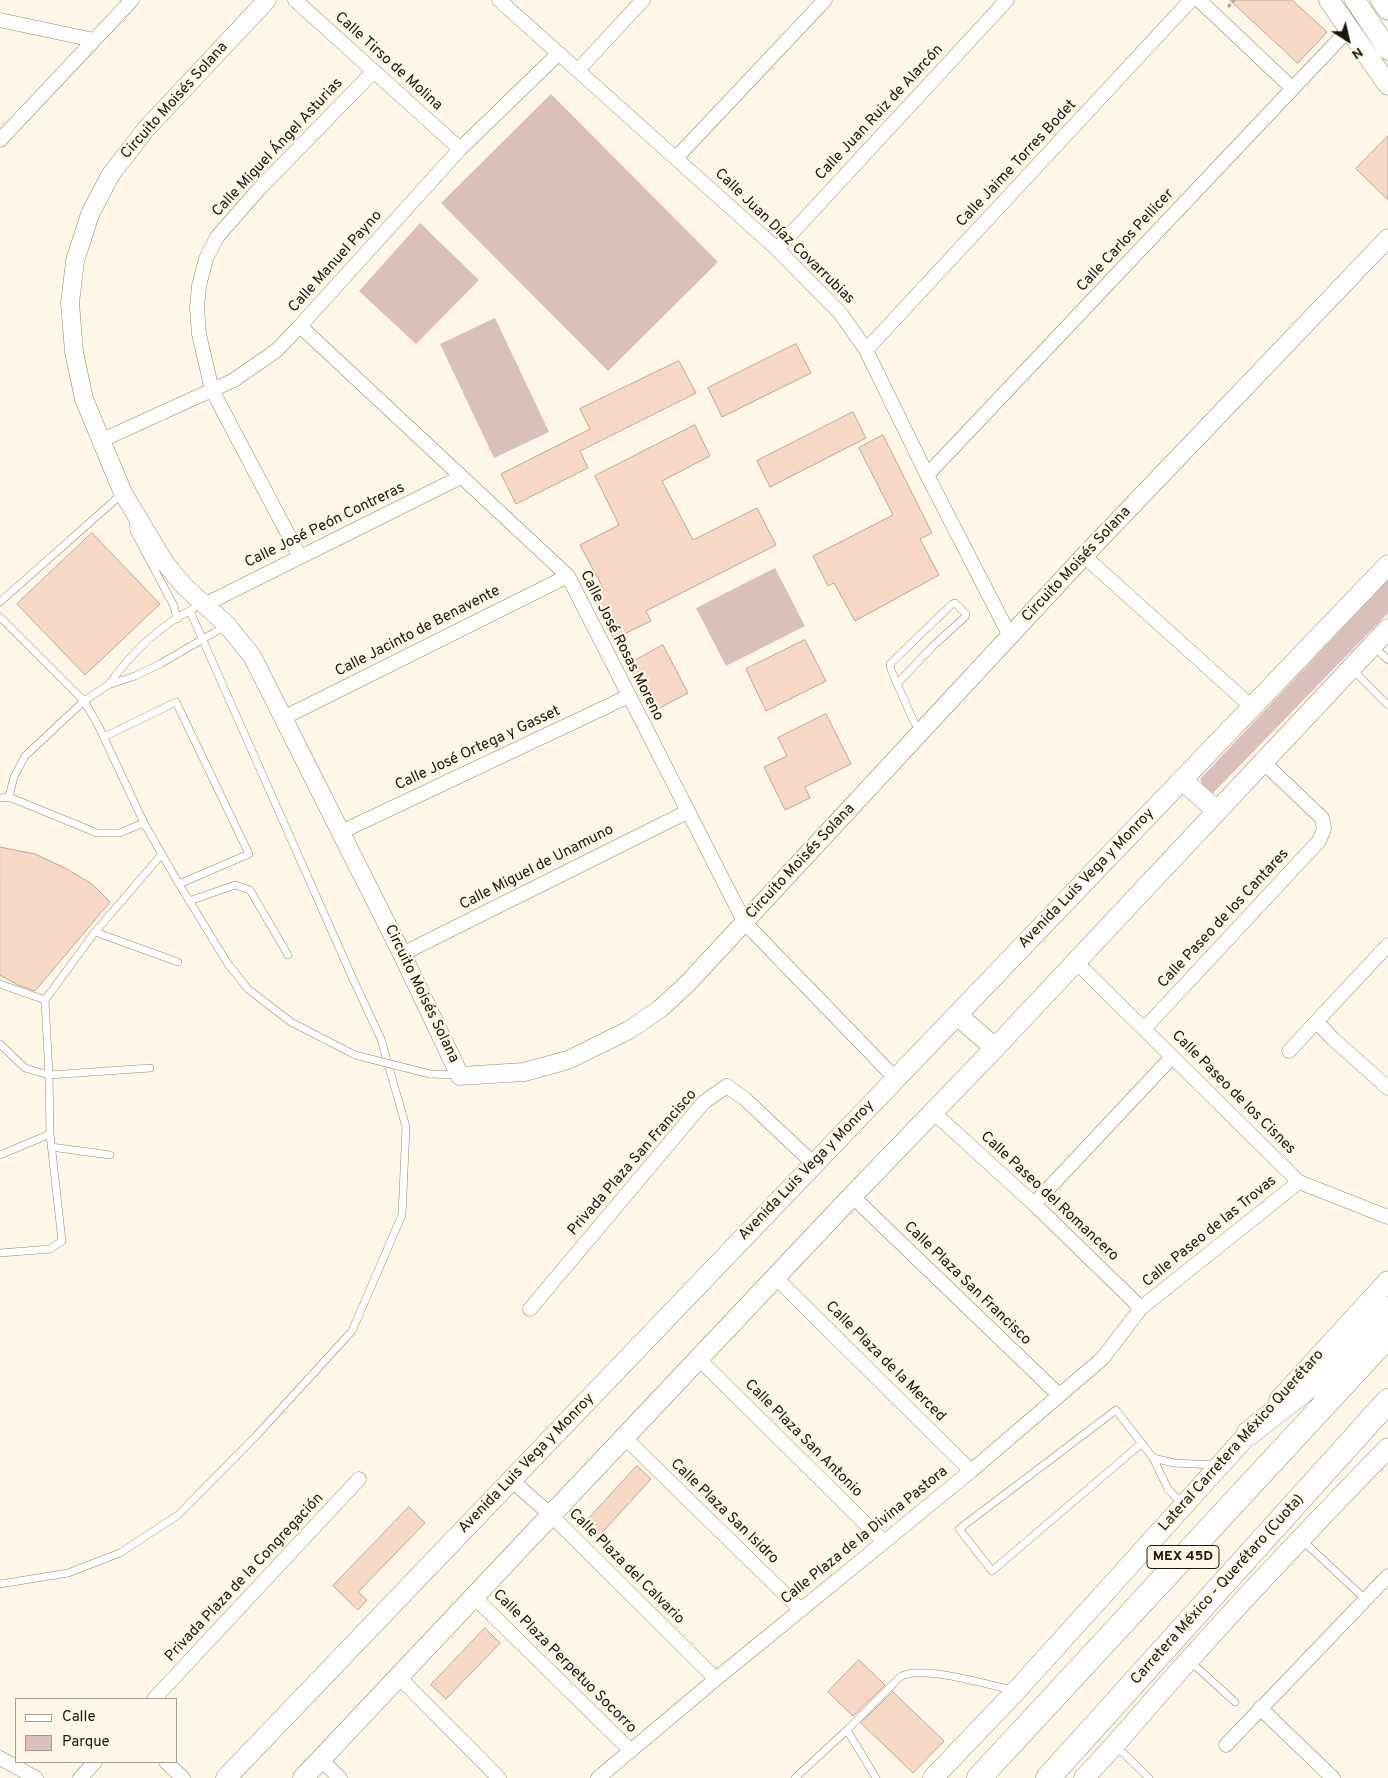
<!DOCTYPE html>
<meta charset="utf-8">
<style>
body{margin:0}
#map{position:relative;width:1388px;height:1778px;overflow:hidden;background:#fef6e6;font-family:Overpass,sans-serif}
canvas{display:block}
.legend{position:absolute;left:15px;top:1698px;width:162px;height:65px;box-sizing:border-box;background:#fef6e6;border:1px solid #a39d8f;margin:0;padding:6px 9px;list-style:none;font-size:15px;color:#1b170d}
.legend li{display:flex;align-items:center;gap:10px;height:25px}
.legend b{width:25px;border:1px solid #a39d8f}
.north{position:absolute;left:1323px;top:15px;width:50px;height:50px;-webkit-text-stroke:4px #fef6e6;paint-order:stroke;rotate:145deg;font-size:14px;font-weight:700;line-height:20px;text-align:center;color:#1b170d}
.north::after{content:'';display:block;margin:auto;width:18px;height:22px;background:#1b170d;clip-path:polygon(50% 0,100% 100%,50% 72%,0 100%)}
</style>
<div id="map">
<canvas width="1388" height="1778"></canvas>
<ul class="legend">
<li><b style="height:6px;background:#fff"></b>Calle</li>
<li><b style="height:14px;background:#dbbfbd"></b>Parque</li>
</ul>
<div class="north">N</div>
</div>
<script>
const g = document.querySelector('canvas').getContext('2d');
g.lineJoin = 'round';
function fill(path, color) { g.fillStyle = color; g.fill(path, 'evenodd'); }
function stroke(path, color, width, dash) { g.strokeStyle = color; g.lineWidth = width; g.lineCap = dash ? 'butt' : 'round'; g.setLineDash(dash || []); g.stroke(path); }
function write(font, color, halo, rows, align = 'center') {
  g.font = font + ' Overpass,sans-serif'; g.lineWidth = 4.5; g.setLineDash([]); g.textBaseline = 'middle'; g.strokeStyle = halo; g.fillStyle = color; for (const [text, x, y, turn = 0] of rows) {
    g.save(); g.translate(x, y); g.rotate((+turn || 0) * Math.PI / 180); g.textAlign = isNaN(turn) ? turn : align; if (halo) g.strokeText(text, 0, 0); g.fillText(text, 0, 0); g.restore();
  }
}
fill(new Path2D(`
 M551,94L718,262L608,371L441,203Z
 M420,223L479,280L416,344L359,291Z
 M495,318L549,432L494,458L440,344Z
 M775,568L805,626L726,666L696,608Z
 M1388,580V613L1213,793L1205,789L1200,779Z`), '#dbbfbd');
const building = new Path2D(`
 M1230,0H1292L1327,32L1298,63Z
 M1388,136V200L1356,169Z
 M796,344L811,373L722,417L708,388Z
 M679,361L696,393L580,451L588,468L516,504L501,474L590,429L580,409Z
 M853,412L866,438L770,487L757,461Z
 M695,425L710,456L662,481L693,540L757,508L776,545L646,611L651,621L614,639L593,596L604,590L580,545L619,525L595,476Z
 M883,435L932,533L920,539L939,575L855,621L834,583L828,586L813,556L893,515L859,448Z
 M92,533L160,604L85,675L17,604Z
 M805,640L826,681L766,711L746,669Z
 M663,645L688,693L654,711L629,664Z
 M826,714L851,764L805,787L810,798L785,810L764,767L787,756L778,738Z
 M0,847L35,854L65,868L92,884L110,902L35,991L18,985L0,975Z
 M637,1466L651,1479L597,1538L583,1525Z
 M409,1507L425,1523L358,1592L367,1600L358,1610L333,1586Z
 M485,1628L500,1643L446,1699L431,1685Z
 M859,1660L885,1685L853,1716L828,1692Z
 M893,1692L944,1741L913,1773L861,1723Z`);
fill(building, '#f6d8c4');
stroke(building, '#bfa595', 1);
const service = new Path2D(`
 M133,520L134,531L174,606L177,619
 M0,602L123,493
 M0,617L84,701L98,725L144,823L179,884L228,964L248,989L291,1022L355,1055
 M1374,647L1388,660
 M1353,670L1388,705
 M109,684C131,654 158,626 193,609
 M897,684L933,646L965,617L966,614L955,603L952,604L890,664L891,670L914,722L920,731
 M104,737L176,702L249,854L179,884
 M9,797L14,777L25,756L84,701L108,685L135,676L160,664L227,625
 M0,798L9,797L97,833H119L144,823
 M189,901L235,885L250,890L288,955
 M95,932L178,962
 M0,984L45,1000
 M0,1044L25,1068L49,1075L150,1068
 M430,1074L458,1075
 M51,1147L110,1155
 M0,1155L50,1134
 M0,1253L50,1249L62,1241L50,1134L49,1075L45,1000L95,932L162,854
 M1142,1443L992,1571L959,1529L1116,1410L1153,1458L1168,1489L1182,1504
 M1153,1458L1174,1463L1215,1465
 M1302,1540L1365,1599
 M0,1584L68,1573L120,1553L178,1515L256,1436L352,1331L402,1215L406,1127L381,1039L353,979L190,611
 M1191,1662L1235,1702
 M847,1730L876,1778
 M1117,1747L1149,1778
 M795,1778L847,1730L900,1677C920,1664 988,1685 1013,1690`);
const minor = new Path2D(`
 M295,0L460,149
 M499,0L777,249L841,314L866,350L927,475L1010,636
 M1199,0L1292,88
 M0,20L94,40
 M578,70L643,0
 M0,140L132,0
 M677,157L825,0
 M777,249L1007,0
 M300,326L568,576L745,923L896,1079
 M866,350L1191,0
 M100,441L234,380L277,350L300,326L460,149L558,54
 M927,475L1349,29
 M1084,556L1252,707
 M300,557L212,390L199,334L197,308L199,286L206,259L217,237L259,189L374,71
 M204,605L461,477
 M283,718L568,576
 M341,832L629,696
 M402,954L687,812
 M1075,961L1299,1182L1388,1217
 M1317,1022L1333,1039L1388,1088
 M1144,1029L1319,841L1324,829L1322,818L1262,761
 M1289,1051L1388,945
 M933,1112L1034,1204L1141,1308
 M852,1196L1059,1395
 M1034,1204L1172,1057
 M776,1278L971,1471
 M530,1309L704,1102L727,1086L745,1099L814,1164
 M699,1359L884,1542
 M624,1437L801,1610
 M511,1480L551,1515L716,1679
 M474,1597L631,1751
 M399,1677L499,1778
 M154,1699L359,1479
 M1260,1708L1333,1778
 M1226,1745L1388,1576
 M0,1758L36,1778
 M320,1759L340,1778
 M166,1762L183,1778
 M80,1778L95,1762
 M598,1778L716,1679L971,1471L1103,1358L1141,1308L1299,1182`);
const tertiary = new Path2D(`
 M267,0L146,129L111,174L90,214L75,261L70,303L74,352L84,399L123,493L165,563L185,587L227,625L252,656L402,954L460,1076L524,1072L568,1060L629,1030L660,1009L688,983L1084,556L1388,238`);
const secondary = new Path2D(`
 M1329,0L1388,85
 M1355,0L1388,50
 M1381,0L1388,10
 M1182,780L1217,811
 M957,1015L995,1048
 M1279,1400L1388,1281
 M226,1778L1388,565
 M303,1778L852,1196L995,1048L1388,629
 M933,1778L1016,1691L1259,1422
 M1084,1778C1121,1740 1154,1698 1190,1659C1254,1587 1321,1517 1388,1448`);
const trunk = new Path2D(`
 M1249,1433L1326,1373L1388,1309
 M979,1778L1388,1336
 M1048,1778L1388,1401`);
stroke(service, '#92876e', 8);
stroke(minor, '#92876e', 15);
stroke(tertiary, '#92876e', 19);
stroke(secondary, '#92876e', 21);
stroke(trunk, '#92876e', 25);
stroke(new Path2D(`
 M1228,7L1234,0`), '#aaa496', 3, [4, 2.5]);
stroke(service, '#fff', 7);
stroke(minor, '#fff', 14);
stroke(tertiary, '#fff', 18);
stroke(secondary, '#fff', 20);
stroke(trunk, '#fff', 24);
const serviceBridge = new Path2D(`
 M355,1055L430,1074`);
stroke(serviceBridge, '#92876e', 8, []);
stroke(serviceBridge, '#fff', 7);
for (const [x, y, w] of [
 [1183,1557,72]
]) { const box = new Path2D(); box.roundRect(x - w / 2, y - 11.5, w, 23, 4); g.fillStyle = '#fef6e6'; g.fill(box); stroke(box, '#1b170d', 1); }
write('bold 14px', '#1b170d', null, [
 ["MEX 45D",1183,1557]
]);
write('15px', '#1b170d', '#fef6e6', [
 ["Calle Tirso de Molina",388,62,42],
 ["Circuito Moisés Solana",175,101,-48],
 ["Calle Juan Ruiz de Alarcón",880,113,-47],
 ["Calle Miguel Ángel Asturias",278,148,-47],
 ["Calle Jaime Torres Bodet",1017,164,-47],
 ["Calle Juan Díaz Covarrubias",784,237,44],
 ["Calle Carlos Pellicer",1126,241,-47],
 ["Calle Manuel Payno",336,262,-48],
 ["Calle José Peón Contreras",325,526,-26],
 ["Circuito Moisés Solana",1077,565,-47],
 ["Calle Jacinto de Benavente",418,632,-27],
 ["Calle José Rosas Moreno",621,646,63],
 ["Calle José Ortega y Gasset",478,749,-25],
 ["Circuito Moisés Solana",801,862,-47],
 ["Calle Miguel de Unamuno",537,868,-27],
 ["Avenida Luis Vega y Monroy",1087,879,-46],
 ["Calle Paseo de los Cantares",1224,919,-47],
 ["Circuito Moisés Solana",421,994,64],
 ["Calle Paseo de los Cisnes",1233,1093,45],
 ["Privada Plaza San Francisco",633,1163,-49],
 ["Avenida Luis Vega y Monroy",807,1171,-46],
 ["Calle Paseo del Romancero",1049,1197,43],
 ["Calle Paseo de las Trovas",1210,1232,-39],
 ["Calle Plaza San Francisco",967,1284,44],
 ["Calle Plaza de la Merced",885,1362,45],
 ["Calle Plaza San Antonio",803,1439,45],
 ["Lateral Carretera México Querétaro",1242,1441,-48],
 ["Avenida Luis Vega y Monroy",527,1464,-46],
 ["Calle Plaza San Isidro",724,1512,44],
 ["Calle Plaza de la Divina Pastora",865,1536,-39],
 ["Calle Plaza del Calvario",626,1567,45],
 ["Privada Plaza de la Congregación",245,1578,-47],
 ["Carretera México - Querétaro (Cuota)",1218,1590,-48],
 ["Calle Plaza Perpetuo Socorro",564,1662,45]
]);
</script>
